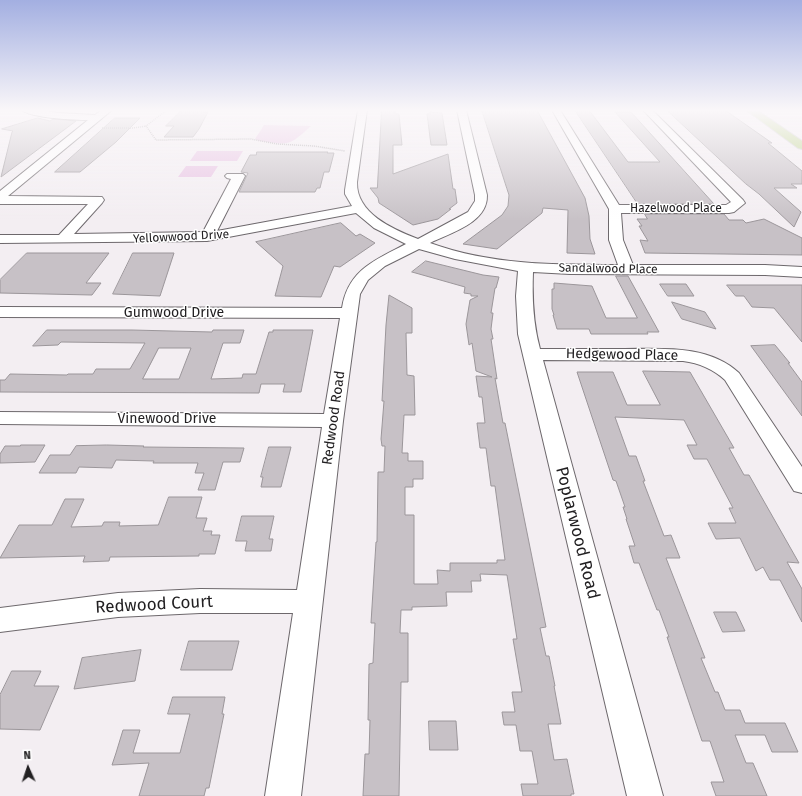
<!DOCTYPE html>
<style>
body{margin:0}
#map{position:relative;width:802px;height:796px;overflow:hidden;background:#f3eef2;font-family:"Fira Sans",sans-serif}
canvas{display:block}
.north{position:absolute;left:8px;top:748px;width:40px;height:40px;-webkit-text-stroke:3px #fff;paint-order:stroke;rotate:357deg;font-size:11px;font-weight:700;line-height:16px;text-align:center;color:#222022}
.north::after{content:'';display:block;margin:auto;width:14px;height:18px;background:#222022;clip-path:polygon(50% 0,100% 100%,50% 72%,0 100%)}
</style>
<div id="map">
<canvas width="802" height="796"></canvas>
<div class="north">N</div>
</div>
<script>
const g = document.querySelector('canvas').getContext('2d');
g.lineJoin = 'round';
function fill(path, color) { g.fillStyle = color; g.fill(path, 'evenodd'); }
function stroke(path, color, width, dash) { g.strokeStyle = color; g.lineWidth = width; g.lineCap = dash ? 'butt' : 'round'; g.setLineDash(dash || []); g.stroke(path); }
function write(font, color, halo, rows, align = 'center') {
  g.font = font + ' "Fira Sans",sans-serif'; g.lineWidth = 3; g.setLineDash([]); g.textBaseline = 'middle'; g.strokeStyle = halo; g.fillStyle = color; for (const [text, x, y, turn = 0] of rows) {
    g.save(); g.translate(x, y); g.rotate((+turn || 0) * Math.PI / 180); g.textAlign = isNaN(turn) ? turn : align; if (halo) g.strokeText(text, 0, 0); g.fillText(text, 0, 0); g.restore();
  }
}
fill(new Path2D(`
 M264,125L311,126C288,147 289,145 259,141L255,139Z
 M197,151H243L237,161H190Z
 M186,166H218L211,177H178Z`), '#e8c3e3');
const building = new Path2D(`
 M182,110H205L203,112H208L199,129L193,137H164L174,126H166Z
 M382,110H395V114H399L402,145H393V174L448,154L453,189H455L457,203L449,209H451L438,219L413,225L379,203L378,198L370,188H377Z
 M482,110H537L585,198L589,216L590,239L595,254L567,253L568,210L543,208L542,213L497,249L463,244L502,215L508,206L509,195L507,189Z
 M575,110H589L628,162H660L615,112H631L714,204H638Z
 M667,110H725L772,143H768L802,171V184H791L797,188H774L801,212L794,227L759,194L746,184Z
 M430,112L442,113L447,145H431L427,114H430Z
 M38,118L50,121L53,119L76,121L1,177L12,132L13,131L2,129Z
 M115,118H140L116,142L80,172H55Z
 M257,152H328L327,153H334L329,172H324L320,188H317L315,192H239L248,173L241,172L250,155H256Z
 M645,214H724L729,220H743L746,223L764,219L802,238V255L645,253L640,240L648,241L639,226H642L637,219H647Z
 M341,223L356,236L360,234L375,243L340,267L334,266L321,297L275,296L283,266L256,242Z
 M27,253H109L86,283H101L92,295L0,293V280Z
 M133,253H174L160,296L113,294Z
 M426,261L483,275L499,277L496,288H495L491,313H493L491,329L493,339H491L497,379L495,378L503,423H505L546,627L540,628L546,656H549L555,686H554L561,724H548L554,760L567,759L574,794H571V796H523L521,784H538L532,751H520L516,725H504L502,712H515L512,692H522L513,639H517L507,575L480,574L481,581H471L472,592H446L447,606L412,607V610H401L400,633H408V682H401L399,796H363L365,754H369L370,720H368L369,664L373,663L375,623H371L376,542H377L378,472H384L385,446H382L381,439L384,401H382L386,325L389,295L412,308V333H406L407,375L414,376L415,415H404L402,453H408V461H423V479H413V487H405V515H414V584H438L437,570L450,571V563H497V560H505L495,486H491L486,448H480L477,423H485L482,397H479L476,376L492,377L476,371L472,343L469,345L466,324L470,300L478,296H471V294L464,293L465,287L412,272Z
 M616,276H628L659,332H647L648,334H591L589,329H557L553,315H554L552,309V289H554V283L592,286L606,318H637Z
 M660,284H686L694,296H668Z
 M727,285H802V342L774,308L752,307L744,296H736Z
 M672,302L705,312L716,329L682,319Z
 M47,330H132L212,332L213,330H244L240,343H223L211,379L242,378L243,374H256L269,332H273V330H313L301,392H283L285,384H261L259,393L0,392V380H5L10,374L67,375L68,374H93L96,369H130L145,343L61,342L58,345L33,346ZM159,348H191L179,379H143Z
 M775,345L789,362L790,363H788L802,382V416L751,346Z
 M643,371L690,372L734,448H729L744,475H749L799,563L787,562L802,589V622L780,580H770L763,567L756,571L740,538L716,539L708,523H736L729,508H733L707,459H694L687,445H697L684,420L615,417L629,456H636L645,481H643L664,536L671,535L680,558H666L705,658H701L715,692H718L725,710H740L745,723H785L798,752H772L765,735H735L746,763H753L767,796H716L711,782H724L710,741H702L667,637H669L659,610H657L639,563H634L629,546H635L626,519H627L623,507H625L616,481L613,480L577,372H613L627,405H660Z
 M21,445H45L35,462L0,463V454L5,446H20Z
 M107,445L144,446L143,447L244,448L240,462H223L215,490H198L204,473H195L198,463H153L154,461L116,460L112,468L79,467L76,473H39L50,455H70L76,446Z
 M269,447H291L281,487H261L263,477H261Z
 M169,497H202L196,518H207L203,531H212L211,535H220L215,554H199V556L110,557L109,561L83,562L85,556L0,558L19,525H52L65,499H84L71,527L102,526L104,522H120L119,526L158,525Z
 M242,516H274L269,539H273L271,551H245L247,541H236Z
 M714,612H736L745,631L723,632Z
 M189,641H239L232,670H181Z
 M141,650L135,681L74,689L82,658Z
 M12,671H41L34,686H59L40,730L0,729V695Z
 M173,697H225L222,714H224L209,788H206L204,796H139L149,763L112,765L116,753L123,730H140L133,753H180L190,714H168Z
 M429,721H456L458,750H430Z`);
fill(building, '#c7c1c6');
stroke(building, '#9b969a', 1);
const minor = new Path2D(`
 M22,110H40L58,113L95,115L102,110H112L8,196L102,197L104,200L102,203L74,234L203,232L231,179L227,178L225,176L227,174H243L245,176L217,231L352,206L345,194V190L358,110H367L357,182C356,213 392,229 418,239L468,212L475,201V195L457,110H466L487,195C488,223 450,233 430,243C490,265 556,265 618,265L609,240V209L552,110H560L619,205H726L731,202L643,110H652L743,200L745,203L734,212L729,213H621L623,240L633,265H765L802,267V277L765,275L570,274L533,272C532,298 533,323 540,349C567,349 595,349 622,349C662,349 708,344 739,373L802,467V493L794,491L725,380C713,369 699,363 683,361L543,360L663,796H627L518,334L516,296L518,271L455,259L419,249L385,266L368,280L360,294L343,421L301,796H265L293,613H200L118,617L0,632V608L118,593L200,589L297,590L322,427L0,424V412L324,414L340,318L0,317V307L342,308C348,270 375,260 406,244L374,228L356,213L207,241L0,243V235H59L88,204H0V191L88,120C75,120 31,118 22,110Z`);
const major = new Path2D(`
 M746,110H757L802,141V149L798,148Z`);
stroke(minor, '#6d686c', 2);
stroke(major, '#cecece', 2);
stroke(new Path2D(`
 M167,110L146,126L156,140L251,139L277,144L314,146L345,151
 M102,128H133L147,126`), '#9f9b9e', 1.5, [1, 1]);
fill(minor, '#fff');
fill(major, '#b7d082');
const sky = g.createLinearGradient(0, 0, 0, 221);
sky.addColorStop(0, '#a3afe1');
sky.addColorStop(0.5, '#faf7f9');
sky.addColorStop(1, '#faf7f900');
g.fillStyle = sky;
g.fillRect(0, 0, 802, 221);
write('12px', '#222022', '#fff', [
 ["Hazelwood Place",676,209],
 ["Yellowwood Drive",181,237,-3],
 ["Sandalwood Place",608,269,1]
]);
write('14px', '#222022', '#fff', [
 ["Gumwood Drive",174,313],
 ["Hedgewood Place",622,355,1],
 ["Redwood Road",334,418,-82],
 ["Vinewood Drive",167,419]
]);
write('17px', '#222022', '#fff', [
 ["Poplarwood Road",577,533,76],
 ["Redwood Court",154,605,-3]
]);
</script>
